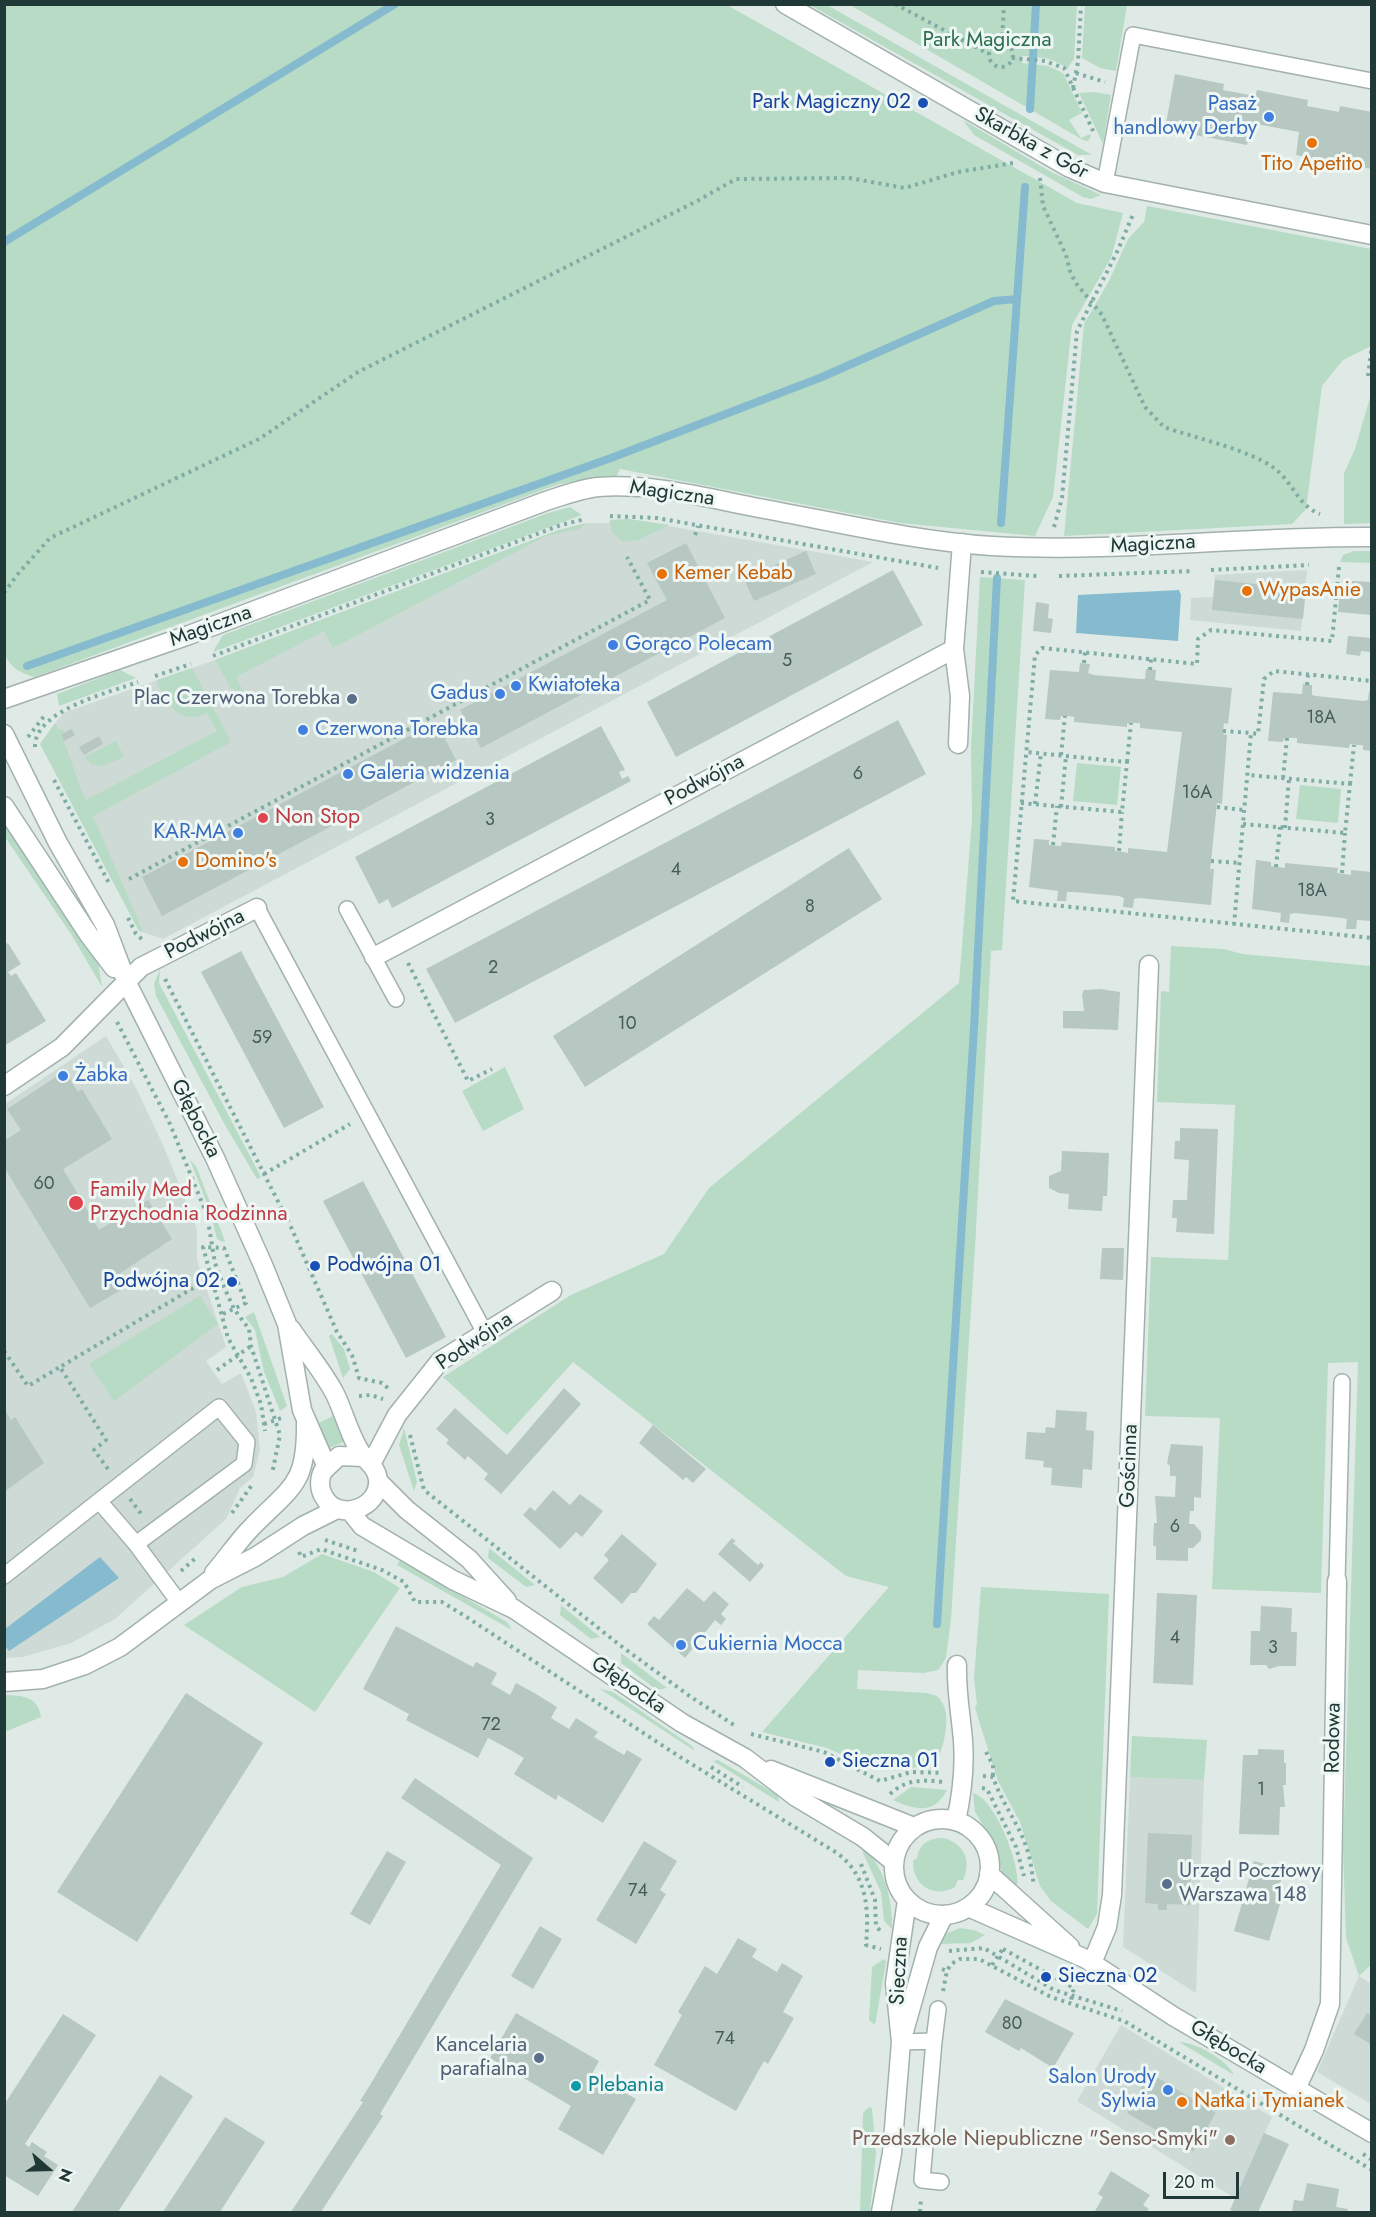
<!DOCTYPE html>
<meta charset="utf-8">
<style>
body{margin:0}
#map{position:relative;width:1376px;height:2217px;overflow:hidden;background:#dfeae6;font-family:Jost,sans-serif}
canvas{display:block}
.frame{position:absolute;inset:0;border:6px solid #203936;pointer-events:none}
.north{position:absolute;left:18px;top:2139px;width:60px;height:60px;-webkit-text-stroke:4px #eff7f4;paint-order:stroke;rotate:110deg;font-size:16px;font-weight:700;line-height:24px;text-align:center;color:#203936}
.north::after{content:'';display:block;margin:auto;width:21px;height:27px;background:#203936;clip-path:polygon(50% 0,100% 100%,50% 72%,0 100%)}
.scale{position:absolute;left:1163px;top:2172px;width:76px;height:27px;box-sizing:border-box;border:3px solid #203936;border-top:0;padding-left:8px;font-size:18px;line-height:21px;white-space:nowrap;color:#203936;-webkit-text-stroke:4px #eff7f4;paint-order:stroke}
</style>
<div id="map">
<canvas width="1376" height="2217"></canvas>
<div class="frame"></div>
<div class="north">N</div>
<div class="scale">20 m</div>
</div>
<script>
const g = document.querySelector('canvas').getContext('2d');
g.lineJoin = 'round';
function fill(path, color) { g.fillStyle = color; g.fill(path, 'evenodd'); }
function stroke(path, color, width, dash) { g.strokeStyle = color; g.lineWidth = width; g.lineCap = dash ? 'butt' : 'round'; g.setLineDash(dash || []); g.stroke(path); }
function write(font, color, halo, rows, align = 'center') {
  g.font = font + ' Jost,sans-serif'; g.lineWidth = 6; g.setLineDash([]); g.textBaseline = 'middle'; g.strokeStyle = halo; g.fillStyle = color; for (const [text, x, y, turn = 0] of rows) {
    g.save(); g.translate(x, y); g.rotate((+turn || 0) * Math.PI / 180); g.textAlign = isNaN(turn) ? turn : align; if (halo) g.strokeText(text, 0, 0); g.fillText(text, 0, 0); g.restore();
  }
}
fill(new Path2D(`
 M629,519L873,562L163,939L139,931L40,744L63,713L215,660L559,530L586,523H609L610,520Z
 M1307,570L1301,631L1190,620L1191,598L1213,597L1215,575Z
 M106,1036L136,1088L164,1147L197,1229V1260L226,1347L206,1361L222,1384L241,1373L256,1412L260,1450L253,1477L240,1488L226,1519L115,1619L71,1643L23,1657L5,1658V1104Z
 M1130,1777L1204,1780L1196,1993L1123,1947Z
 M1359,1976L1371,1984V2104L1317,2072Z
 M1121,2025L1272,2117L1235,2198L1077,2101ZM1183,2093L1216,2113L1192,2152L1161,2133Z`), '#cddad5');
fill(new Path2D(`
 M4,5H727L1077,203L1123,213L1111,258L1072,325L1053,497L1035,536L900,523L620,469L616,477L559,484L35,677C21,674 11,668 4,654Z
 M810,5H827L1092,155H1078Z
 M850,5H1077L1074,59L1067,69C1054,57 1039,57 1022,56V63L1048,66L1063,73L1082,113L1069,120L1081,138L1090,134L1091,136L1088,141L1083,140Z
 M1085,5H1127L1116,71L1100,68L1082,58Z
 M1094,92L1111,95L1103,144L1079,93Z
 M963,120L1051,172L1101,195L1091,199L1083,197L974,135Z
 M1147,206L1371,249V346L1343,360L1322,386L1306,509L1292,524L1064,536L1084,324L1109,281L1128,239L1144,222Z
 M1371,394V523L1344,524V473L1355,449Z
 M570,507L582,515L213,652L223,635L548,513Z
 M629,519L669,525L638,540L623,542L612,532L610,520Z
 M586,523L579,529L546,536L333,648L324,631L236,677L244,693L231,688L215,660L559,530Z
 M1354,551H1371V563L1340,562L1343,555Z
 M980,577L1025,580L1002,950L991,951L975,1248L951,1619L946,1658L938,1670L924,1673L858,1670L857,1689L927,1693L937,1696C954,1711 944,1744 937,1762L931,1759C922,1770 887,1773 873,1768L875,1761L859,1754L856,1761L827,1748L762,1732L889,1587L846,1576L573,1362L507,1435L443,1377L571,1295L664,1254L709,1188L959,983L972,819L971,747Z
 M192,668L231,742L93,816L143,932L139,931L40,744L55,723L58,729L63,730L65,733L61,736C71,755 75,779 86,800L217,731L207,713C180,726 168,705 157,683V680Z
 M120,670L136,678L59,706L57,694Z
 M116,741L124,757L102,766L91,764L85,757Z
 M1077,763L1121,767L1117,805L1073,801Z
 M1300,785L1341,789L1338,823L1296,819Z
 M4,822L98,962L102,987L71,934L5,837Z
 M1171,946L1223,949L1243,954L1371,966L1372,1964L1359,1976L1346,1938L1343,1850L1358,1362L1328,1363L1321,1593L1212,1589L1220,1418L1145,1416L1151,1257L1228,1260L1235,1105L1157,1102L1161,991L1169,992Z
 M160,969L159,983L261,1177L257,1179L225,1125L156,996L154,984Z
 M505,1067L524,1109L483,1131L462,1091Z
 M190,1160L196,1166L225,1241L222,1242L217,1239L210,1211Z
 M200,1296L218,1324L114,1401L89,1364Z
 M254,1312L287,1406L280,1411L264,1372L255,1330L245,1317Z
 M332,1334L344,1349L350,1369L343,1378L329,1336Z
 M333,1416L346,1441L329,1448L319,1423Z
 M404,1428L417,1482L414,1491L399,1445Z
 M489,1548L535,1585L526,1587L488,1558Z
 M322,1554L374,1572L400,1588L315,1712L184,1625L242,1587L283,1577Z
 M400,1560L507,1622L512,1630L397,1565Z
 M981,1587L1109,1594L1097,1914L1088,1929L1051,1901L1040,1886L1020,1822L998,1781L975,1708L977,1704L974,1679Z
 M561,1605L600,1637L591,1639L560,1615Z
 M621,1653L667,1688L657,1690L621,1663Z
 M600,1689L613,1692L692,1746L695,1751Z
 M5,1695C21,1695 39,1697 41,1717L5,1732Z
 M1132,1736L1207,1740L1204,1780L1130,1777Z
 M718,1760L778,1795L779,1802L713,1761Z
 M911,1787L947,1790C934,1815 915,1810 893,1800Z
 M973,1793C995,1798 1022,1867 1017,1888L1003,1875L991,1838L975,1812Z
 M943,1838C964,1843 972,1861 963,1880H958L955,1887C934,1899 912,1885 913,1861L917,1858C919,1844 928,1838 943,1838Z
 M863,1847C885,1867 893,1902 892,1929L884,1921L881,1892L863,1853Z
 M960,1928L974,1930L985,1935L971,1943L938,1944L945,1934Z
 M884,1959L886,1962L875,2025L869,2020L872,1967Z
 M1179,2042C1195,2042 1228,2060 1234,2075Z
 M869,2107L872,2108L876,2154L870,2211L860,2212L863,2113Z`), '#b7dbc5');
fill(new Path2D(`
 M1179,590L1181,595L1178,641L1076,633L1078,595Z
 M100,1557L119,1578L9,1651L5,1646V1629Z`), '#86bbcf');
stroke(new Path2D(`
 M1030,109L1036,4
 M4,242L395,4
 M1001,523L1025,187
 M27,666L611,458L822,377L994,301L1017,299
 M937,1624L974,1028L997,578`), '#86bbcf', 8);
fill(new Path2D(`
 M1175,74L1224,84L1223,90L1255,96L1257,90L1308,100L1307,106L1339,112L1340,106L1372,112V169L1296,155L1299,132L1251,123L1247,145L1165,129Z
 M686,543L725,618L481,748L460,710L667,600L647,563Z
 M806,551L816,574L754,601L744,579Z
 M893,570L923,625L676,757L647,702Z
 M1215,580L1306,589L1303,619L1212,610Z
 M1352,581L1372,582V615L1338,612L1340,589L1351,590Z
 M1036,602L1049,604L1048,618L1053,619L1051,633L1033,631Z
 M1348,636L1372,638V652L1361,651L1360,656L1346,654Z
 M1080,663L1090,664L1088,673L1094,675L1140,679H1145L1146,669L1156,670L1155,680L1160,681L1232,688L1228,724L1224,723L1223,731V734L1227,735L1222,804L1217,803L1211,861L1210,869H1214L1211,905L1139,898L1134,899L1133,908L1123,907L1124,898L1119,896L1073,892H1067L1066,901H1057L1058,891L1029,887L1034,839L1049,840V845L1061,846L1062,842L1115,847V851L1123,852L1128,853V848L1167,852L1182,732L1140,728V723H1127V727L1074,722V717L1069,716H1061L1060,720L1045,719L1050,670L1079,672Z
 M1303,684L1312,685V695L1316,696L1363,701L1368,700L1369,691H1372V751L1363,750V745H1358L1350,744L1349,748L1297,743V738H1284L1283,742L1268,741L1273,692L1302,694Z
 M898,720L926,774L455,1023L426,969Z
 M436,722L456,760L162,916L142,877Z
 M601,726L625,770L619,772L622,779L628,776L631,781L392,908L388,899L379,904L355,857Z
 M71,729L75,735L64,741L61,735Z
 M99,736L103,744L84,755L79,747Z
 M849,848L882,899L585,1087L553,1036Z
 M1256,860L1271,862V866L1285,868V863L1338,868L1337,873L1351,875V870L1372,872V921L1357,920L1356,929H1346L1347,919L1342,918L1295,913L1290,914L1289,923L1280,922L1281,913L1252,909Z
 M8,943L21,964L8,972L11,976L16,973L46,1021L4,1046V945Z
 M241,951L324,1107L284,1128L201,972Z
 M1100,989L1120,992L1118,1030L1063,1028V1011H1084L1082,994L1084,990Z
 M65,1071L78,1092L82,1089L112,1139L63,1169L99,1230L148,1200L172,1239L113,1278L121,1290L90,1308L4,1167V1141L21,1130L7,1109Z
 M1180,1128L1218,1129L1214,1234L1176,1232L1177,1218H1172L1173,1200H1187L1189,1160L1174,1159L1175,1141H1180Z
 M1062,1151L1109,1153L1107,1196H1103L1102,1211L1068,1209L1069,1194L1059,1193L1049,1188V1176L1061,1171Z
 M363,1181L446,1337L406,1358L323,1201Z
 M1102,1248H1124L1123,1280L1100,1279Z
 M564,1388L581,1404L501,1494L484,1479L488,1474L468,1456L465,1460L446,1443L449,1440L436,1429L455,1408L507,1455Z
 M4,1408L11,1420L15,1417L44,1463L4,1492Z
 M1056,1410L1087,1412L1086,1430L1094,1431L1092,1470L1083,1469L1082,1488L1051,1485L1052,1468L1043,1467L1044,1461L1025,1459L1027,1432L1045,1433L1046,1427L1055,1428Z
 M653,1425L706,1469L693,1483L686,1477L683,1480L639,1443Z
 M1171,1444L1203,1446L1201,1498L1194,1497V1511H1190L1189,1524H1194L1201,1532V1540L1193,1548H1188V1561L1156,1560V1546H1153L1154,1523H1157L1155,1496L1175,1497L1176,1476H1170V1466L1167,1463Z
 M553,1490L570,1505L580,1494L603,1511L582,1537L576,1532L560,1549L523,1515L530,1507L535,1511Z
 M622,1534L657,1564L636,1593H631L622,1604L593,1578L609,1560L604,1555Z
 M732,1538L736,1541L733,1543L758,1565L761,1562L764,1566L750,1582L718,1554Z
 M687,1588L704,1602L714,1591L729,1604L721,1614L726,1619L721,1625L715,1620L685,1658L647,1624L654,1616L659,1620Z
 M1157,1593L1197,1595L1193,1685L1153,1683Z
 M1261,1606L1292,1608L1291,1632H1297L1296,1666H1279L1269,1669L1266,1665H1250L1251,1631H1260Z
 M396,1626L473,1667L476,1662L497,1673L491,1684L510,1695L516,1683L536,1694L557,1707L551,1718L569,1729L576,1718L598,1732L594,1737L624,1755L627,1750L642,1759L603,1823L558,1795L556,1800L514,1774L524,1758L507,1748L488,1738L478,1758L406,1720L409,1714L363,1689Z
 M186,1693L263,1743L137,1942L57,1892Z
 M1258,1749L1284,1750V1763H1286V1785H1283L1285,1807H1280L1279,1835L1239,1834L1243,1755H1258Z
 M415,1778L533,1858L380,2114L383,2116L321,2212H291L363,2102L360,2101L370,2085L501,1865L401,1798Z
 M1148,1833L1192,1835L1190,1905L1167,1904V1910H1158V1904L1145,1903Z
 M644,1841L677,1861L660,1890L666,1894L636,1944L596,1920Z
 M387,1851L406,1862L370,1925L350,1914Z
 M1254,1861L1284,1869L1275,1902L1280,1904L1269,1941L1234,1931Z
 M540,1926L562,1939L533,1989L511,1976Z
 M738,1938L757,1949L752,1957L777,1972L782,1963L803,1976L783,2012L794,2018L768,2064L764,2061L736,2111L654,2065L682,2015L678,2012L705,1966L717,1974Z
 M1005,1999L1074,2033L1053,2068L1021,2048L1019,2051L985,2032Z
 M516,2013L599,2061L592,2074L636,2099L603,2155L558,2129L571,2106L490,2058Z
 M1367,2013L1372,2016V2045L1354,2034Z
 M63,2014L96,2035L25,2144L29,2147L32,2142L47,2152L44,2156L58,2165L38,2196L4,2175V2105Z
 M1150,2073L1216,2113L1193,2152L1127,2113Z
 M160,2075L193,2096L118,2212H72Z
 M225,2117L265,2142L220,2212H163Z
 M1264,2133L1289,2144L1258,2212H1236L1230,2210Z
 M1111,2171L1150,2195L1143,2205L1149,2209L1146,2212L1095,2211L1103,2197L1098,2194Z
 M1307,2183L1339,2189L1336,2207L1348,2209L1347,2212H1292L1294,2200L1303,2201Z`), '#b7c7c2');
const service = new Path2D(`
 M1105,183L1133,35L1372,81
 M257,908L485,1333
 M347,909L396,999
 M136,1544L99,1501L219,1407L247,1442L244,1464L136,1544L178,1601
 M4,1576L99,1501
 M1337,1581L1342,1382
 M934,2041L938,2009
 M901,2042L934,2041L922,2180L941,2182`);
const minor = new Path2D(`
 M4,699L189,635L546,501C562,496 580,489 598,487C652,483 707,498 759,508C836,522 914,541 992,546C1118,553 1245,536 1372,537
 M958,744L960,696L954,649L962,543
 M374,957L954,649
 M4,1086L62,1047L141,967L257,908
 M371,1464L397,1415L440,1361L552,1291
 M214,1573C227,1558 238,1541 252,1527C292,1486 307,1485 306,1422
 M4,1682L43,1679L85,1665L120,1647L210,1580L255,1557L303,1526L337,1509
 M956,1821C962,1794 965,1768 963,1741C961,1715 956,1691 957,1665
 M1092,1963L1107,1927L1112,1895L1149,965
 M903,2035L928,1947L944,1915
 M1296,2089L1314,2050L1330,2004L1337,1581
 M881,2212L892,2153L901,2042L895,1983L907,1900`);
const tertiary = new Path2D(`
 M785,4L1068,167L1105,183L1372,235
 M4,734L58,843L105,925L127,983L215,1158L263,1265L287,1324L302,1410L326,1465
 M4,806L89,935L114,968
 M291,1329C305,1350 323,1371 335,1394C344,1412 351,1441 364,1457C370,1464 376,1468 378,1479C381,1508 338,1523 324,1497C319,1489 319,1479 323,1471L339,1456L364,1457
 M378,1481L407,1510L469,1559L507,1601
 M350,1511L362,1526L453,1580L514,1609L682,1723L745,1758L796,1797L863,1837L894,1862
 M771,1770L914,1827
 M894 1867a48 48 0 1 1 96 0a48 48 0 1 1-96 0Z
 M989,1874L1070,1947
 M968,1907L1086,1959L1173,2016L1372,2133`);
stroke(service, '#a2b1ae', 18);
stroke(minor, '#a2b1ae', 21);
stroke(tertiary, '#a2b1ae', 21);
stroke(new Path2D(`
 M895,4L989,54
 M1002,43L1004,4
 M989 55a12 12 0 1 1 24 0a12 12 0 1 1-24 0Z
 M1012,58L1045,61L1064,68L1094,133
 M1076,73L1105,82
 M1073,88L1078,62L1081,4
 M1040,178L1043,206L1066,255L1070,271L1075,282L1102,315L1145,407L1164,427C1195,438 1250,450 1274,468C1293,482 1298,506 1320,514
 M1368,376L1372,344
 M610,516L657,518L938,568
 M1054,527L1062,498L1077,331L1118,250L1134,212
 M695,535L698,526
 M1339,567L1332,641L1211,630L1198,639L1197,664L1042,648L1035,655L1013,901L1372,938
 M1211,570L1309,565
 M981,572L1037,576
 M1059,576L1193,571
 M4,593L17,575L50,538L259,439L358,372L697,201L736,179L849,178L905,188L958,172L1013,163
 M213,656L561,525L585,519
 M1084,663L1085,652
 M1150,670L1151,659
 M155,676L191,664
 M1307,685L1308,675
 M1223,731L1251,733
 M28,737L45,715
 M35,747C34,710 111,692 138,682
 M1061,755L1065,716
 M1127,762L1131,723
 M1283,778L1287,738
 M54,780L110,885
 M1350,784L1354,745
 M1021,803L1122,812L1127,762L1026,752
 M1035,804L1041,753
 M1061,807L1066,756
 M1217,807L1244,810
 M1243,824L1345,833L1350,784L1248,775
 M1285,828L1289,778
 M1053,845L1057,806
 M1119,851L1122,812
 M1211,861L1239,863
 M1276,867L1280,827
 M1342,873L1345,833
 M129,879L650,600L627,557
 M128,918L136,934L144,941
 M1234,925L1251,733L1258,734L1264,679L1274,671L1372,681
 M408,963L468,1081L492,1069
 M165,979L291,1227L337,1332L352,1355L359,1378L382,1383L390,1390
 M117,1022L170,1124L207,1215L215,1263L224,1287L234,1309L249,1329L251,1346L280,1435L272,1474
 M264,1174L350,1124
 M223,1314L246,1303L224,1248L203,1247L228,1338L251,1378L261,1404L265,1431
 M4,1351L28,1386L60,1367
 M217,1370L251,1346
 M359,1396L371,1395L383,1399
 M264,1424L284,1417
 M410,1435L424,1490L621,1646L691,1697L734,1725
 M108,1469L94,1450L106,1440L60,1367L210,1278
 M130,1499L142,1515
 M232,1513L252,1485
 M325,1540L358,1551
 M299,1552L301,1557L321,1549L382,1570L404,1582L415,1602H442L465,1616L680,1757L837,1853C868,1876 869,1910 866,1945L881,1949
 M181,1571L198,1556
 M751,1734L824,1752L880,1781L911,1772L943,1773
 M986,1752L993,1765V1777
 M711,1767L743,1787
 M983,1776L993,1777C1001,1802 1019,1824 1027,1849C1031,1861 1032,1874 1034,1886
 M982,1788L987,1789L1016,1847L1024,1876
 M890,1794C905,1780 922,1779 942,1782
 M861,1864L875,1900L876,1926L882,1933
 M1003,1949L1074,1988L1070,2004
 M949,1951L984,1948L1054,1990L1122,2011
 M992,1965L1004,1947
 M942,1969L947,1971L951,1964L960,1959H979L1051,1997L1124,2021L1372,2170
 M943,1991L947,1971
 M1363,2154L1372,2160
 M920,2212L921,2199`), '#7fada4', 4, [3, 4.5]);
stroke(service, '#fff', 15);
stroke(minor, '#fff', 18);
stroke(tertiary, '#fff', 18);
for (const [x, y, r, color] of [
 [923,103,6,"#1a4fb4"],
 [1269,117,6,"#3f7fe0"],
 [1312,143,6,"#e8710a"],
 [662,574,6,"#e8710a"],
 [1247,591,6,"#e8710a"],
 [613,645,6,"#3f7fe0"],
 [516,686,6,"#3f7fe0"],
 [500,694,6,"#3f7fe0"],
 [352,699,6,"#5c6f8a"],
 [303,730,6,"#3f7fe0"],
 [348,774,6,"#3f7fe0"],
 [263,818,6,"#e0444e"],
 [238,833,6,"#3f7fe0"],
 [183,862,6,"#e8710a"],
 [63,1076,6,"#3f7fe0"],
 [76,1203,8,"#e0444e"],
 [315,1266,6,"#1a4fb4"],
 [232,1282,6,"#1a4fb4"],
 [681,1645,6,"#3f7fe0"],
 [830,1762,6,"#1a4fb4"],
 [1167,1884,6,"#5c6f8a"],
 [1046,1977,6,"#1a4fb4"],
 [539,2058,6,"#5c6f8a"],
 [576,2086,6,"#0f9aa8"],
 [1168,2090,6,"#3f7fe0"],
 [1182,2102,6,"#e8710a"],
 [1230,2140,6,"#8d6e63"]
]) { const dot = new Path2D(); dot.arc(x, y, r, 0, 2 * Math.PI); g.fillStyle = color; g.fill(dot); stroke(dot, '#eff7f4', 2); }
write('18px', '#465c59', null, [
 ["5",787,662],
 ["18A",1321,719],
 ["6",858,775],
 ["16A",1197,794],
 ["3",490,821],
 ["4",676,871],
 ["18A",1312,892],
 ["8",810,908],
 ["2",493,969],
 ["10",627,1025],
 ["59",262,1039],
 ["60",44,1185],
 ["6",1175,1528],
 ["4",1175,1639],
 ["3",1273,1649],
 ["72",491,1726],
 ["1",1261,1791],
 ["74",638,1892],
 ["80",1012,2025],
 ["74",725,2040]
]);
write('21px', '#2b704e', '#eff7f4', [
 ["Park Magiczna",987,41]
]);
write('21px', '#164399', '#eff7f4', [
 ["Park Magiczny 02",911,103,"right"],
 ["Podwójna 01",327,1266],
 ["Podwójna 02",220,1282,"right"],
 ["Sieczna 01",842,1762],
 ["Sieczna 02",1058,1977]
], 'left');
write('21px', '#366cbe', '#eff7f4', [
 ["Pasaż",1257,105,"right"],
 ["handlowy Derby",1257,129,"right"],
 ["Gorąco Polecam",625,645],
 ["Kwiatoteka",528,686],
 ["Gadus",488,694,"right"],
 ["Czerwona Torebka",315,730],
 ["Galeria widzenia",360,774],
 ["KAR-MA",226,833,"right"],
 ["Żabka",75,1076],
 ["Cukiernia Mocca",693,1645],
 ["Salon Urody",1156,2078,"right"],
 ["Sylwia",1156,2102,"right"]
], 'left');
write('21px', '#203936', '#eff7f4', [
 ["Skarbka z Gór",1031,144,29],
 ["Magiczna",672,494,8],
 ["Magiczna",1153,545,-3],
 ["Magiczna",211,627,-20],
 ["Podwójna",705,781,-28],
 ["Podwójna",205,935,-27],
 ["Głębocka",195,1119,63],
 ["Podwójna",475,1342,-34],
 ["Gościnna",1130,1466,-88],
 ["Głębocka",628,1686,34],
 ["Rodowa",1334,1738,-89],
 ["Sieczna",900,1971,-87],
 ["Głębocka",1228,2048,31]
]);
write('21px', '#c56008', '#eff7f4', [
 ["Tito Apetito",1312,165,"center"],
 ["Kemer Kebab",674,574],
 ["WypasAnie",1259,591],
 ["Domino's",195,862],
 ["Natka i Tymianek",1194,2102]
], 'left');
write('21px', '#4e5e75', '#eff7f4', [
 ["Plac Czerwona Torebka",340,699],
 ["Urząd Pocztowy",1179,1872,"left"],
 ["Warszawa 148",1179,1896,"left"],
 ["Kancelaria",527,2046],
 ["parafialna",527,2070]
], 'right');
write('21px', '#be3a42', '#eff7f4', [
 ["Non Stop",275,818],
 ["Family Med",90,1191],
 ["Przychodnia Rodzinna",90,1215]
], 'left');
write('21px', '#0d838f', '#eff7f4', [
 ["Plebania",588,2086]
], 'left');
write('21px', '#785e54', '#eff7f4', [
 ["Przedszkole Niepubliczne \"Senso-Smyki\"",1218,2140]
], 'right');
</script>
